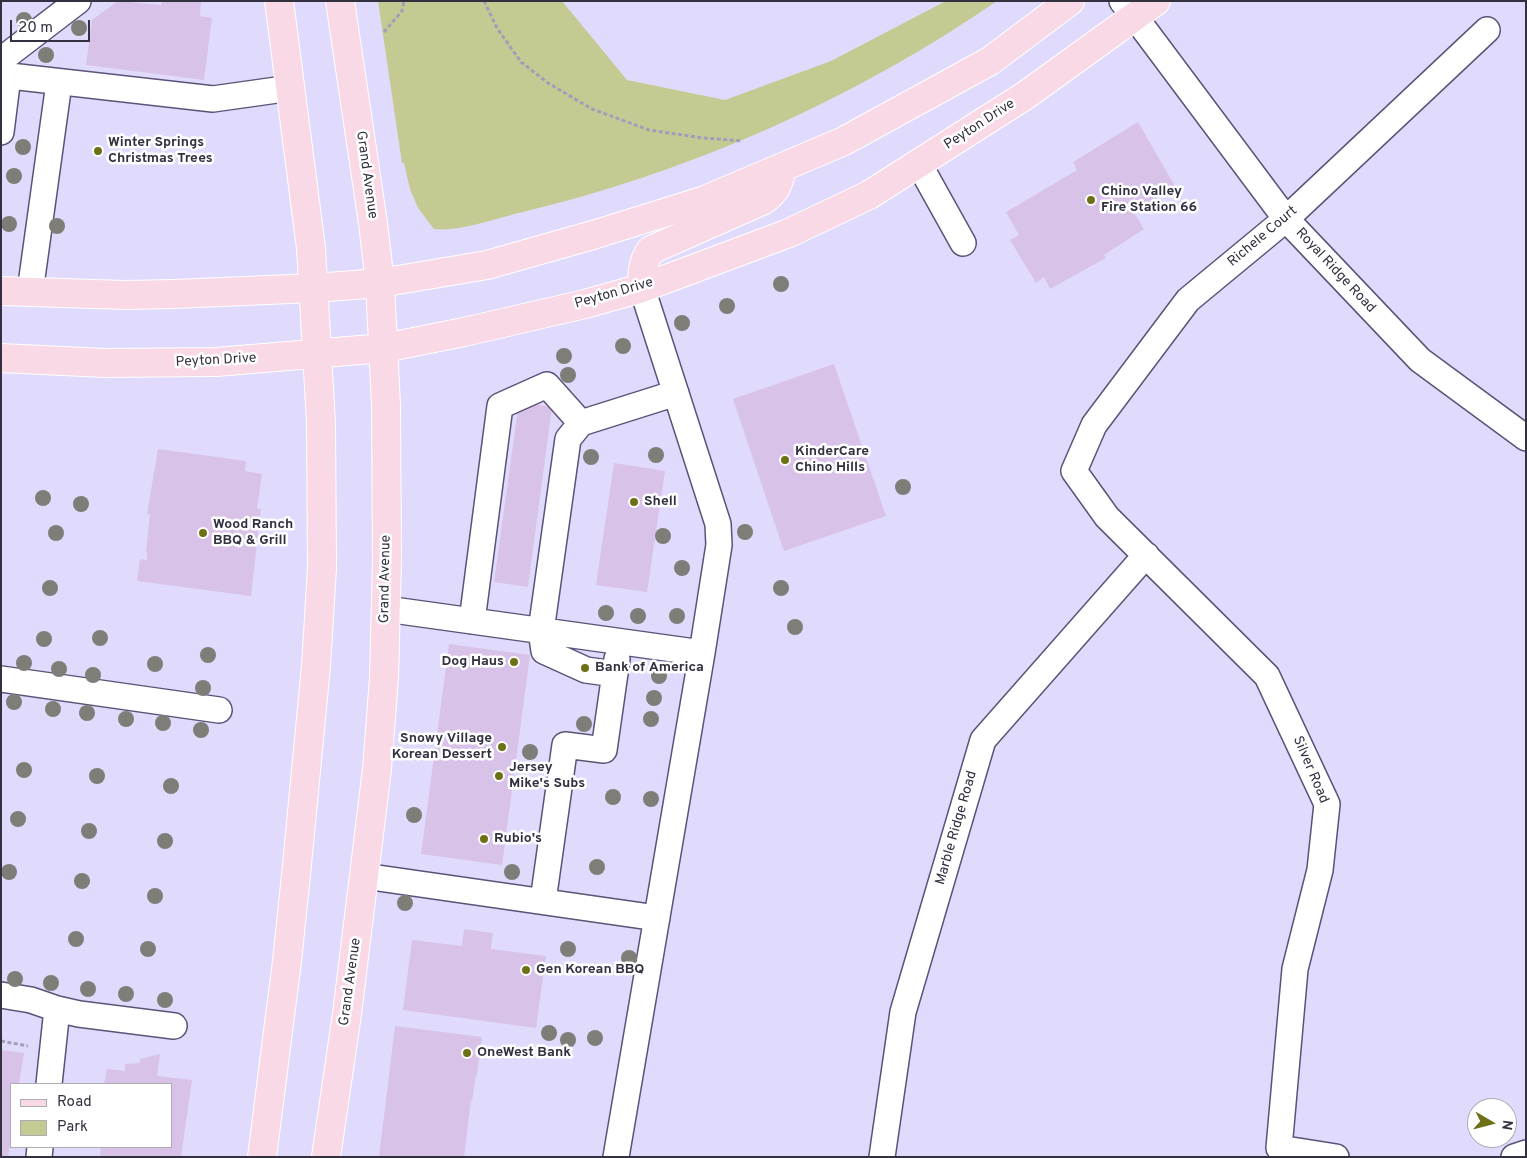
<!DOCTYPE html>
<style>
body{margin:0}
#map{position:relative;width:1527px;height:1158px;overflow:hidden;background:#e0dbfd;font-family:Overpass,sans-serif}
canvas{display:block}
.frame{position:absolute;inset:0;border:2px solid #333040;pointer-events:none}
.legend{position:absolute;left:10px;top:1083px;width:162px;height:65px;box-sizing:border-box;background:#fff;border:1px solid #adacb3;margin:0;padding:6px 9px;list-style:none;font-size:15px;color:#333040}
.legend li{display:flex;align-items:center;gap:10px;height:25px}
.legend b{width:25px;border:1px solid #adacb3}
.north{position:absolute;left:1467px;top:1098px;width:50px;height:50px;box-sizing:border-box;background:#fff;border:1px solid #adacb3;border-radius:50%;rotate:98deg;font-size:14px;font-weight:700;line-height:20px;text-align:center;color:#333040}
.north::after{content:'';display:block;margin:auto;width:18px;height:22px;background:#6d7116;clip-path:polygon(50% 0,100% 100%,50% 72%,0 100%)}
.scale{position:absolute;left:10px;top:20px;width:80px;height:22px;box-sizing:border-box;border:2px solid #333040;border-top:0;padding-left:6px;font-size:15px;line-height:18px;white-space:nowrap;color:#333040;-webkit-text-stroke:4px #fff;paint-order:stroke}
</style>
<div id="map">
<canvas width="1527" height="1158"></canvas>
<div class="frame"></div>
<ul class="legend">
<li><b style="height:6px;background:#f9d9e6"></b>Road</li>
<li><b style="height:14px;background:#c5ca92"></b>Park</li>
</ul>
<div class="north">N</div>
<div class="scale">20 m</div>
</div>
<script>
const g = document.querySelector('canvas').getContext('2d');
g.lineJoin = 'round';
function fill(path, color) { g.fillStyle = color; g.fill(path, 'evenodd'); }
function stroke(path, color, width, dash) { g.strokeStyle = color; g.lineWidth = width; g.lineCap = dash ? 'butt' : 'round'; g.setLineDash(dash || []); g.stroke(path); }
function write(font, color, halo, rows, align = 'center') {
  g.font = font + ' Overpass,sans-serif'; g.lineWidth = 5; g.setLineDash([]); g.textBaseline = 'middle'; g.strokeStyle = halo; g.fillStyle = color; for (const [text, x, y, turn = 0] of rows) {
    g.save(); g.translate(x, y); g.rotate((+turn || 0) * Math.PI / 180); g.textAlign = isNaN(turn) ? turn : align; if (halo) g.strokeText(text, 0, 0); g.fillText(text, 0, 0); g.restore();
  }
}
fill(new Path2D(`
 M378,1H562L627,80L725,100L831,61L946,1H997C853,100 688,173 519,213C495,219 457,232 434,229L418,208L410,189L404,163H402Z`), '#c5ca92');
fill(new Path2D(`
 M118,1L161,5L162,1H201L200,16L212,18L204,80L86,65L92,20Z
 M1138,122L1176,188L1134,213L1144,229L1104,255L1106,258L1050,289L1044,277L1036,283L1010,240L1019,235L1006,212L1077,170L1073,162Z
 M834,364L886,516L784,551L733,399Z
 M519,402L552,407L528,587L494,582Z
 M158,449L246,461L245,471L262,474L257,509H261L251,596L137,581L140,559L147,560V553L146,552L150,514H147Z
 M614,463L665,471L647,592L596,585Z
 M449,644L530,655L502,865L421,854Z
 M464,929L493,933L491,949L546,956L536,1028L403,1010L412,940L462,946Z
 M395,1026L482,1037L477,1075H476L472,1101L471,1100L464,1157H379Z
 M1,1050L24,1053L19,1084H11V1138L8,1157H1Z
 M160,1054L157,1076L192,1080L181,1157H100L101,1147H171V1084H104L107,1069L125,1071V1064L140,1063V1059Z`), '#d9c2e8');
const minor = new Path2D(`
 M1122,1L1135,17L1286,219L1420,360L1526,438
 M1,60L78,1
 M1,75L213,99L291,88
 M1,132L8,76
 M919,164L963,243
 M30,292L59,83
 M386,609L702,653
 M472,621L500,406L547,385L581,423
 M615,674L586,670L544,651L541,631L568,439L581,423L676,393
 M1,679L219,710
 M364,876L657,918
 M543,901L565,745L604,750L617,659
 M1,995L31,1000L57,1009L79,1014L174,1026
 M49,1084L57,1009
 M39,1157L40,1147
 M616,1157L702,653L719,545L718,524L642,288
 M882,1157L903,1012L983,740L1146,555
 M1336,1157L1279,1148L1295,969L1320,870L1327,804L1267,676L1107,517L1074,471L1094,425L1188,300L1286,219L1487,30
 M1514,1157L1526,1153`);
const major = new Path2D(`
 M642,288C642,273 642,262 651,250L764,200C773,193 777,188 780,177L776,171
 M1,291L126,295L174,294L314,288L380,283L487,265L593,235L705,200L844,141L990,61L1070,1
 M1,358L105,363L216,362L384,348L464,332L585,304L642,288L789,233L869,195L1026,95L1156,1
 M262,1157L287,961L296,875L316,666L322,568L321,423L311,248L279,1
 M326,1157L347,1014L377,769L384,678L387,560L386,406L380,283L373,223L340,1`);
stroke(minor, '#5a5377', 28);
stroke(major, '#fff', 30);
stroke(new Path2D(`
 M484,1L497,28L521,62L548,83L592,109L649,130L703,138L742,141
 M384,32L402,11L404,1
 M1,1041L28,1046`), '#a29eb9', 3, [4, 2.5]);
stroke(minor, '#fff', 25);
stroke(major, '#f9d9e6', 28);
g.fillStyle = '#7e7d77';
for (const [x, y] of [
 [24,20],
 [79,28],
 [46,55],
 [23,147],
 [14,176],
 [9,224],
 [57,226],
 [781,284],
 [727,306],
 [682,323],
 [623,346],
 [564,356],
 [568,375],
 [656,455],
 [591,457],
 [903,487],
 [43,498],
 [81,504],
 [745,532],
 [56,533],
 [663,536],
 [682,568],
 [50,588],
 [781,588],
 [606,613],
 [638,616],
 [677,616],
 [795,627],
 [100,638],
 [44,639],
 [208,655],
 [24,663],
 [155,664],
 [59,669],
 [93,675],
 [659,676],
 [203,688],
 [654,698],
 [14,702],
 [53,709],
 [87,713],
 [126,719],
 [651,719],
 [163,723],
 [584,724],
 [201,730],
 [530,752],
 [24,770],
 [97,776],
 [171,786],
 [613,797],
 [651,799],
 [414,815],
 [18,819],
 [89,831],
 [165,841],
 [597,867],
 [9,872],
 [512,872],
 [82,881],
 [155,896],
 [405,903],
 [76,939],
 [148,949],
 [568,949],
 [629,958],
 [15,979],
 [51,983],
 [88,989],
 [126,994],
 [165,1000],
 [549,1033],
 [595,1038],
 [568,1040]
]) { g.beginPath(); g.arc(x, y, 8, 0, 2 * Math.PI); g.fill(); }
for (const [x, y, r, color] of [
 [98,151,5,"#6d7116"],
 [1091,200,5,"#6d7116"],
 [785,460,5,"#6d7116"],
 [634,502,5,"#6d7116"],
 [203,533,5,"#6d7116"],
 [514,662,5,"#6d7116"],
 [585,668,5,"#6d7116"],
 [502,747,5,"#6d7116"],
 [499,776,5,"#6d7116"],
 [484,839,5,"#6d7116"],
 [526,970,5,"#6d7116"],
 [467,1053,5,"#6d7116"]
]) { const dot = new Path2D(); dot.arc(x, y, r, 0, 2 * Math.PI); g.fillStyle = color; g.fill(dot); stroke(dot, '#fff', 2); }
write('14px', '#333040', '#fff', [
 ["Peyton Drive",980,125,-33],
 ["Grand Avenue",366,175,82],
 ["Richele Court",1263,237,-40],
 ["Royal Ridge Road",1335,271,47],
 ["Peyton Drive",614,294,-16],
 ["Peyton Drive",216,361,-3],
 ["Grand Avenue",386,579,-89],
 ["Silver Road",1310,770,67],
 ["Marble Ridge Road",957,828,-74],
 ["Grand Avenue",351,982,-82]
]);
write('bold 14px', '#333040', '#fff', [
 ["Winter Springs",108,143],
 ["Christmas Trees",108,159],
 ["Chino Valley",1101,192],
 ["Fire Station 66",1101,208],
 ["KinderCare",795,452],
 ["Chino Hills",795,468],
 ["Shell",644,502],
 ["Wood Ranch",213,525],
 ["BBQ & Grill",213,541],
 ["Dog Haus",504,662,"right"],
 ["Bank of America",595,668],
 ["Snowy Village",492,739,"right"],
 ["Korean Dessert",492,755,"right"],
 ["Jersey",509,768],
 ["Mike's Subs",509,784],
 ["Rubio's",494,839],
 ["Gen Korean BBQ",536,970],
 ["OneWest Bank",477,1053]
], 'left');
</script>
